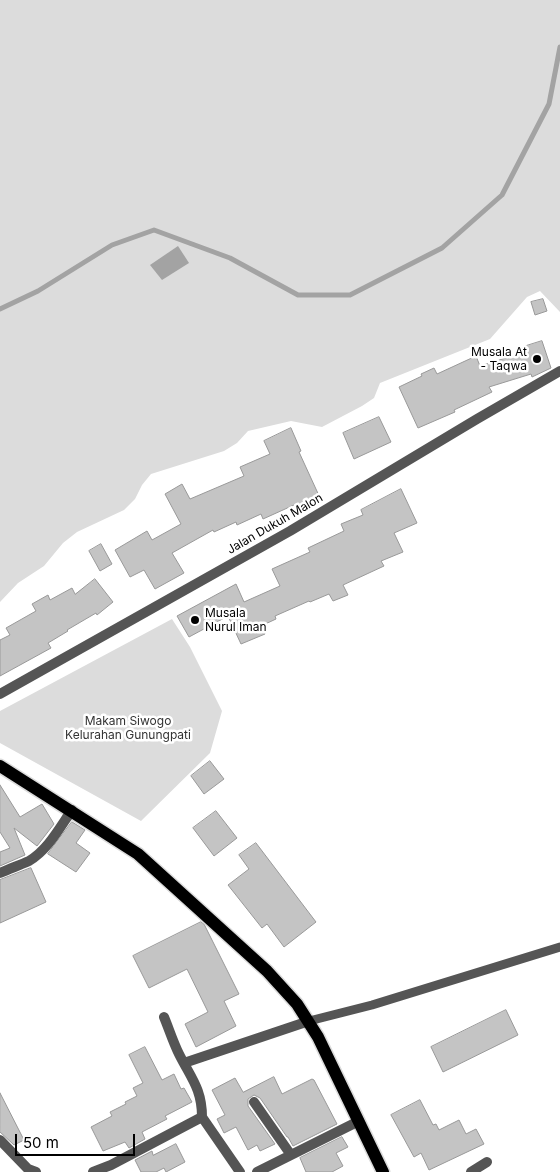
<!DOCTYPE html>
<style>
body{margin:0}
#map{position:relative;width:560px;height:1172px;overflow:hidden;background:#fff;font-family:Inter,sans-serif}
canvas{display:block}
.scale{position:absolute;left:15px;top:1134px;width:120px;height:22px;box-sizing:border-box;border:2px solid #000;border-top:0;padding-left:6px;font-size:15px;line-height:18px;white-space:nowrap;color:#000;-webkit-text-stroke:4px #fff;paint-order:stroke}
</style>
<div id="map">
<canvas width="560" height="1172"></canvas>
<div class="scale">50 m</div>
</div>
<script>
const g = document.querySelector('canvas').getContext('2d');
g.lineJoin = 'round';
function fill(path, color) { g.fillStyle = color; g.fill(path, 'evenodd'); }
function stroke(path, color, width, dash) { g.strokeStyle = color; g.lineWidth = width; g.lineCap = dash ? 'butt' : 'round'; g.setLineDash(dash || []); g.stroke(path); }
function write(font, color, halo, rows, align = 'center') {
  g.font = font + ' Inter,sans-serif'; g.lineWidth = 5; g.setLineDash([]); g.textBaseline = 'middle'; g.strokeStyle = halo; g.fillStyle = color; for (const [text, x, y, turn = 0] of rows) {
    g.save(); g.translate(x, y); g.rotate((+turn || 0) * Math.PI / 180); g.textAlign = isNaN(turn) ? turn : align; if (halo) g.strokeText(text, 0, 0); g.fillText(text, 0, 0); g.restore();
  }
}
fill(new Path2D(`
 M0,0H560V312L540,291L527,297L490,339L380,383L374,398L362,406L322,427L291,421L248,431L237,443L224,451L151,474L142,485L135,499L124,510L77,532L63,543L44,566L18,583L0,602Z
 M172,619L190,647L222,711L210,753L141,821L0,743V711Z`), '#dcdcdc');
fill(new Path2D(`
 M178,246L189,263L162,280L150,265Z`), '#a3a3a3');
stroke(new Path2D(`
 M0,309L38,291L112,245L154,230L230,258L298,295H350L442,248L502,195L549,104L560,47`), '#a3a3a3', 5);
const building = new Path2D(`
 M543,299L547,311L535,315L531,302Z
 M542,341L551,368L532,377L531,374L489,387L492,392L454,410L455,412L418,428L399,387L422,376L421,374L434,368L437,374L476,356L480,366L525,352L523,347Z
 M379,417L391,442L354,459L343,433Z
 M291,428L301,451L299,452L321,500L297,511L294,505L263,519L261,514L237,525L236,522L214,532L213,530L172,553L184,573L155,589L144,570L130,577L115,550L147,531L152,540L181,524L165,494L182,484L190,499L244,476L240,467L270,454L264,441Z
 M401,489L417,523L394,533L403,552L381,561L384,566L343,585L348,595L333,601L329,594L310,602L309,601L275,616L276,619L261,626L265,634L241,644L228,616L189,637L177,616L236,584L244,602L280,586L272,569L310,552L308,548L344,531L341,524L363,515L361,510Z
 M101,544L112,564L100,571L89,551Z
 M95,579L113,602L97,615L96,613L67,630L68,631L48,643L51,648L0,676V640L10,635L6,628L36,611L32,604L48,595L50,600L72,588L75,594Z
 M210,761L224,779L204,794L191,776Z
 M0,785L20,817L42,804L54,824L37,846L14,828L25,855L0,866V852L10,848L0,832Z
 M216,811L237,838L214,856L193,828Z
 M72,822L85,830L76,843L90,853L76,872L48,854Z
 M256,843L316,922L284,947L267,924L262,928L228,885L249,869L239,855Z
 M31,868L46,902L0,923V880Z
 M201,922L204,924L239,994L224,1001L236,1026L196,1047L185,1024L208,1012L187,969L149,988L133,956Z
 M506,1010L518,1035L443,1072L431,1047Z
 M145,1047L162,1080L174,1074L181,1089L184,1088L192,1102L165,1116L167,1119L142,1132L145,1139L129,1148L125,1142L103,1151L91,1127L112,1116L110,1112L126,1104L125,1102L137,1096L133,1088L143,1083L129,1055Z
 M274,1077L282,1094L312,1079L314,1080L337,1124L293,1146L288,1137H287L260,1098L254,1095L248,1099V1106L275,1144L260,1151L257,1145L248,1150L236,1127L224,1133L217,1119L225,1115L212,1090L235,1078L243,1092Z
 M0,1093L24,1140L14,1145L0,1132Z
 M420,1100L433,1125L436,1124L439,1130L459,1120L466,1134L476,1129L484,1144L429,1170L421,1153L414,1157L391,1115Z
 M342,1137L348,1147L336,1153L343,1166L332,1172H306L300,1158Z
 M176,1144L185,1162L166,1172L164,1168L156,1172H141L135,1160L152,1151L153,1155Z`);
fill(building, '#c4c4c4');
stroke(building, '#999', 1);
const primary = new Path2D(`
 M0,766L138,854L267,971L297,1004L318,1037L383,1172`);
stroke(primary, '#dbdbdb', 15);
stroke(new Path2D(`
 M309,1021L372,1005L560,947`), '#555', 9);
stroke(new Path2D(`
 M0,873C9,869 20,865 29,861C48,850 60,827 72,810
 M164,1017C169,1029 173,1042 179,1054C191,1078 202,1089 202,1117
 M184,1063L309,1021
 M254,1102L291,1155
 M202,1117L240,1172
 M0,1140L28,1169L36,1172
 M93,1172L111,1165L202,1117
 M257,1172L359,1121
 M471,1172L487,1162`), '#555', 10);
stroke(new Path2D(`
 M0,694L290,531L477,419L560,371`), '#555', 10);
stroke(primary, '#000', 12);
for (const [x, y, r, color] of [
 [537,359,5,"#000"],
 [195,620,5,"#000"]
]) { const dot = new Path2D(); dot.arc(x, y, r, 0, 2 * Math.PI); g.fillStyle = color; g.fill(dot); stroke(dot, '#fff', 2); }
write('12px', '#000', '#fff', [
 ["Musala At",527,352],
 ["- Taqwa",527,366],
 ["Musala",205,613,"left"],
 ["Nurul Iman",205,627,"left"]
], 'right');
write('12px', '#000', '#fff', [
 ["Jalan Dukuh Malon",275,524,-30]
]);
write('12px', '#333', '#fff', [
 ["Makam Siwogo",128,721],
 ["Kelurahan Gunungpati",128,735]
]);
</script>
